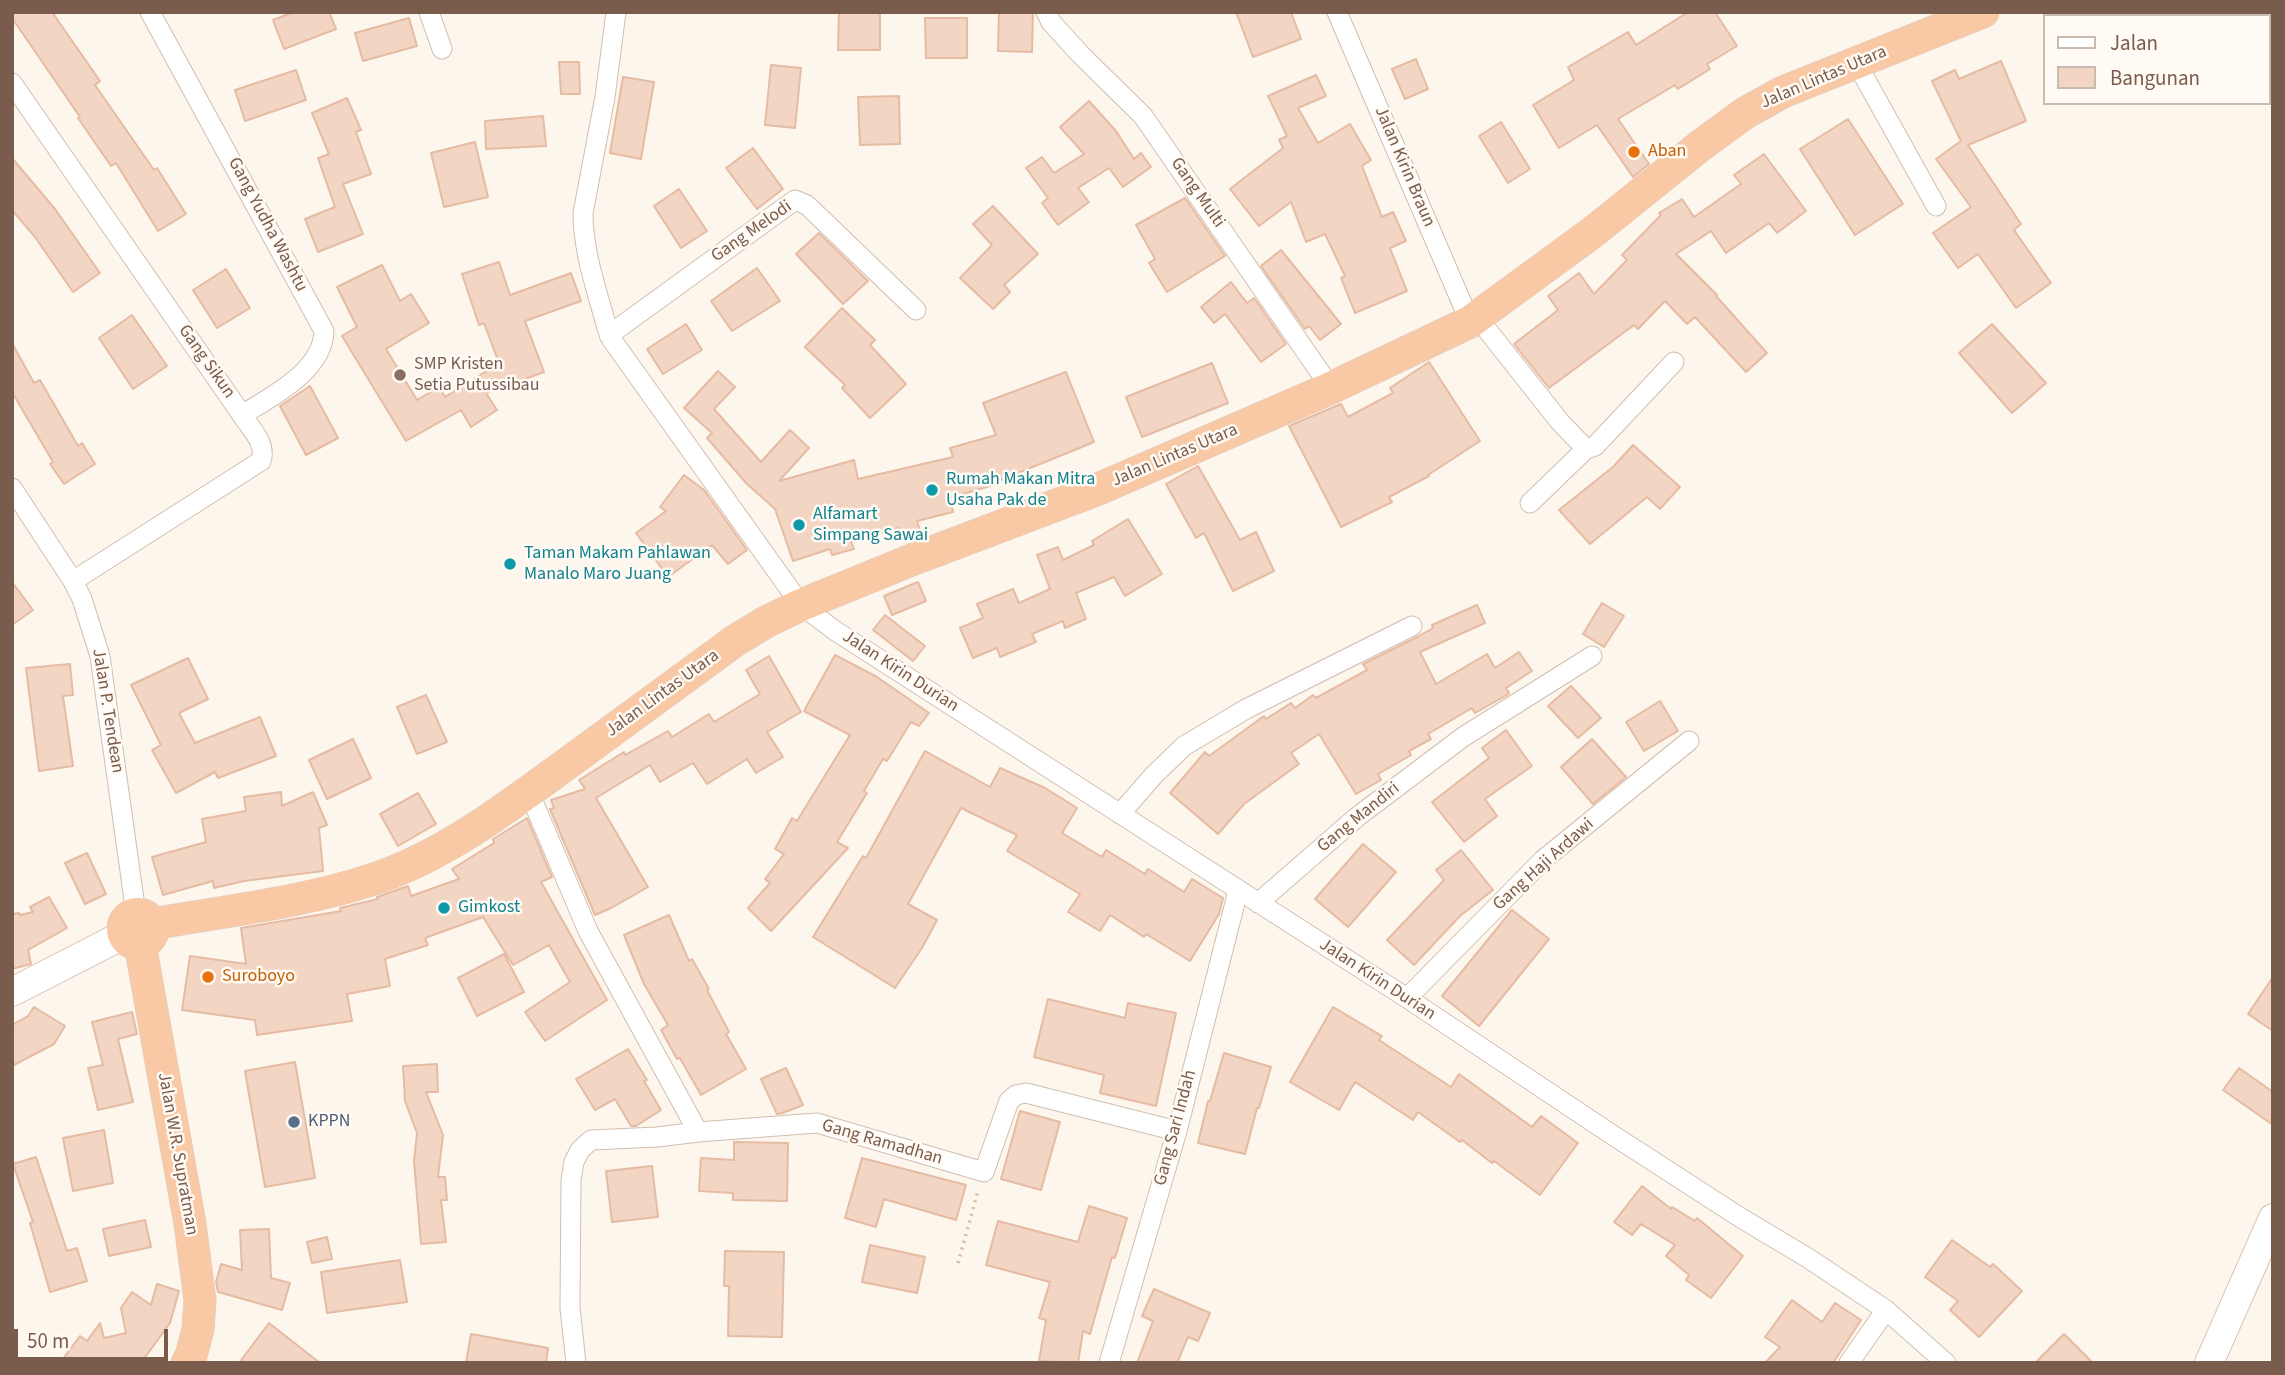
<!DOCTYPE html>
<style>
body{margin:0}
#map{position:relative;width:2285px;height:1375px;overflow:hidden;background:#fdf6ec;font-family:"Source Sans 3",sans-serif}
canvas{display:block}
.frame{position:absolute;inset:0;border:14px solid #7a5c4d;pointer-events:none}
.legend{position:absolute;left:2043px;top:14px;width:228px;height:91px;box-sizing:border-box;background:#fffaf3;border:2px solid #cabbb1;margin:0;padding:9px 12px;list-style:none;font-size:21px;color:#7a5c4d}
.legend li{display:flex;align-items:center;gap:14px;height:35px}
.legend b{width:35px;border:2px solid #cabbb1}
.scale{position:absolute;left:14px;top:1329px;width:154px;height:32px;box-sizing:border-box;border:4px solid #7a5c4d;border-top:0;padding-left:9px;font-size:21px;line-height:24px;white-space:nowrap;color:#7a5c4d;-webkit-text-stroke:5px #fffaf3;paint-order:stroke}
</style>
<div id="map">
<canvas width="2285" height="1375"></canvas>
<div class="frame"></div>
<ul class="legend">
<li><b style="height:9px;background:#fff"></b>Jalan</li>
<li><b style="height:19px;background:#f3d5c3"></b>Bangunan</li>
</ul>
<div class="scale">50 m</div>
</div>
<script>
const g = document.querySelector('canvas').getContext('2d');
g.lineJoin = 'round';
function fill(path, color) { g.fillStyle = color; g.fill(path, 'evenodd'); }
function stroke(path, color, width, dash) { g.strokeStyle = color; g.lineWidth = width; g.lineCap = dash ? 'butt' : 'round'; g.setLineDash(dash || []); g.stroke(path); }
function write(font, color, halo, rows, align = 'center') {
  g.font = font + ' "Source Sans 3",sans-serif'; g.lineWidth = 5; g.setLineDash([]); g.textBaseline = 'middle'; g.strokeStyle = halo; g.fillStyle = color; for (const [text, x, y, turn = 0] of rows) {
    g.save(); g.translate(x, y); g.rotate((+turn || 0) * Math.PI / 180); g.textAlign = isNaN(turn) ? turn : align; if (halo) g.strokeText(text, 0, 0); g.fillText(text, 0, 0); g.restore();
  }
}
const building = new Path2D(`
 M12,12H52L100,81L95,85L154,170L157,168L186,214L158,231L116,163L111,166L78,118L80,117L12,18Z
 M294,12H329L336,29L284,49L273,20Z
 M839,12H880V50H838Z
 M999,12H1033L1032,52L998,51Z
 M1236,12H1291L1301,39L1253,57Z
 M1688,12H1715L1737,46L1707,64L1710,69L1678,89L1675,85L1618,119L1649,164L1633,177L1597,125L1559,148L1533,105L1574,80L1568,67L1628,32L1636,45Z
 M409,18L417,46L363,61L355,33Z
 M925,18H967V58H926Z
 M1416,59L1428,89L1405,99L1392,69Z
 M2001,61L2026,121L1968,145L2021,224L2014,230L2051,283L2016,308L1978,254L1958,268L1933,233L1971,207L1936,159L1961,141L1932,81L1955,70L1959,79Z
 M559,62H579L580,94H561Z
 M771,65L801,68L795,128L765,125Z
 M296,70L306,100L245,121L235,90Z
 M1316,75L1326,96L1298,108L1318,143L1350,124L1371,160L1362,166L1382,217L1393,212L1406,241L1390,248L1407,291L1355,313L1341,278L1345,276L1325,234L1306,242L1291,202L1259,226L1230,189L1283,148L1279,140L1287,136L1268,96Z
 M623,77L654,82L641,159L610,153Z
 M899,96L900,144L860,145L858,97Z
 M347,98L361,130L356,132L371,174L343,184L363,234L318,252L305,219L335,207L318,158L329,154L312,113Z
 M1089,101L1116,131L1134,159L1141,153L1151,167L1123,187L1109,168L1078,188L1089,202L1058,225L1042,203L1048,198L1026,168L1042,157L1054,173L1084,154L1060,127Z
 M543,116L546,146L486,149L485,121Z
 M1848,119L1903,204L1855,235L1800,149Z
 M1501,122L1530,169L1508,183L1479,136Z
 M475,142L488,197L444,207L431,153Z
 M753,148L783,189L757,209L726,168Z
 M1764,154L1806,211L1777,233L1769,223L1726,253L1711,231L1676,254L1717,295L1716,296L1767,353L1746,372L1695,317L1687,324L1665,301L1638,329L1634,325L1549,388L1514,344L1558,310L1548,296L1579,273L1594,294L1627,260L1622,255L1661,215L1659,213L1682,199L1694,217L1741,184L1734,175Z
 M12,158L55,209L100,273L73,292L35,237L12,210Z
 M679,189L707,231L681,248L654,206Z
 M1185,198L1225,256L1167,292L1149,263L1155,259L1136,225Z
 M993,206L1038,254L1004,285L1010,292L993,309L960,278L992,245L973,224Z
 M819,233L868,281L843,304L796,254Z
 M1281,250L1341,324L1320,340L1309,326L1305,329L1261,266Z
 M499,262L510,295L571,273L581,301L525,321L544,372L486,393L497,410L471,427L461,410L406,441L342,336L357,327L337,287L382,265L400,301L411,294L429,323L386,349L417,400L439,387L445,397L499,363L484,323L479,325L462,274Z
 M757,268L780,301L732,331L711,301Z
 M226,269L250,308L217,328L193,290Z
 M1231,282L1247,303L1254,298L1286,344L1261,362L1225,314L1214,323L1201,307Z
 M842,308L875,340L870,345L906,384L870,418L842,388L845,385L805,347Z
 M132,315L167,366L133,389L99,338Z
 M686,324L702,350L663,374L647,349Z
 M1992,324L2046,383L2012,413L1959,353Z
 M12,343L34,383L40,380L78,446L82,443L95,464L64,484L50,464L53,462L12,392Z
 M1429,362L1480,441L1428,475L1429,476L1389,497L1392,502L1341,527L1289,426L1341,404L1348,417L1393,393L1390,388Z
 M1212,363L1228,403L1142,437L1126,397Z
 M718,371L735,387L714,409L761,462L790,430L809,448L779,481L854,460L858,479L953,457L950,448L996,435L983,403L1066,372L1094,442L996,482L997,484L950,498L953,512L917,521L920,531L901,536L899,528L851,541L854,549L832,555L830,549L793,561L775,509L746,483L707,438L712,433L684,408Z
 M310,386L338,438L306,455L280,406Z
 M1633,445L1680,487L1660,509L1647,497L1590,544L1559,510L1613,467Z
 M1198,466L1240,540L1256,532L1274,571L1233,591L1204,533L1196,538L1166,484Z
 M684,475L704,490L747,550L728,564L712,545L668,577L636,533L666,511L660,507Z
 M1128,519L1162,574L1125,596L1114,577L1076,593L1086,619L1065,628L1063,621L1032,634L1036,642L1000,657L997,648L973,658L960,628L983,618L977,604L1013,589L1019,603L1050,589L1037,555L1058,547L1063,560L1094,545L1092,541Z
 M12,582L33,610L12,625Z
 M918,582L926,601L892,615L884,596Z
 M1602,603L1624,616L1604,647L1583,634Z
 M1477,605L1485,623L1420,652L1436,684L1487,654L1495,668L1519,652L1532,671L1506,688L1509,693L1507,695L1475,713L1472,708L1428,734L1431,739L1409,751L1411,755L1378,774L1381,780L1356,794L1319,734L1291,753L1299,764L1244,804L1218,834L1170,793L1205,752L1209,756L1264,716L1266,719L1291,703L1295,708L1313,695L1316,698L1367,670L1363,664L1417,637L1433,628L1432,625Z
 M885,615L925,646L913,661L873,630Z
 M835,655L877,677L929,713L919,726L911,722L887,761L883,759L864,791L867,793L837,842L848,848L771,931L748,908L770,883L765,879L784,854L775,849L792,818L797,821L850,735L804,711Z
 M769,656L801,712L767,732L783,757L756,773L747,759L707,784L693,763L660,782L650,765L596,798L648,887L611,908L595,915L550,809L554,808L551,800L585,789L579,780L624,752L625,755L668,731L672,737L709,714L714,722L760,694L746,670Z
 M188,658L208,699L179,713L195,743L260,717L276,756L218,778L215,772L176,793L152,750L161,745L131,685Z
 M70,664L73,695L63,696L73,766L39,771L26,668Z
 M1571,686L1601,718L1578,738L1548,706Z
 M426,695L447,742L417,754L397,707Z
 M1660,701L1678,731L1644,751L1626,722Z
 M1506,730L1532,766L1485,799L1497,816L1464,842L1432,802L1489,758L1482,748Z
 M353,739L371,778L327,799L309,760Z
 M1592,739L1626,777L1593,804L1561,767Z
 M925,751L990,787L1000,768L1045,788L1077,808L1062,833L1102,857L1106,850L1145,874L1148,869L1184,892L1192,879L1223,898L1219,914L1190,961L1146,934L1144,937L1110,915L1100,931L1068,912L1080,894L1007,851L1017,835L961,808L908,904L937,920L922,948L895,988L813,937L863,856L866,858Z
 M281,792L282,806L313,792L327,825L319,828L323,871L244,881L214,888L213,881L163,895L152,857L206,842L202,819L246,811L244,797Z
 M418,793L436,824L398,846L380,814Z
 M527,818L552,877L541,882L607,1000L545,1041L525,1012L570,982L549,945L513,965L483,917L425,938L428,945L385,959L390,986L347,994L352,1021L257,1035L255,1020L182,1010L190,956L246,964L241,928L341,911L340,908L378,899L377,897L408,886L411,896L459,879L452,869L494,843L493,839Z
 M1363,844L1396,872L1348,927L1315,899Z
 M1461,850L1493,890L1460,916L1414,965L1387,940L1444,880L1436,870Z
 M87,853L106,894L85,904L65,863Z
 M49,897L67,928L28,950L31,964L12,969V914L19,913L20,915L33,912L30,907Z
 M1512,910L1549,939L1479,1026L1442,996Z
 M669,915L689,961L692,959L709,989L707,990L729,1032L726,1034L746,1069L701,1095L680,1058L677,1059L661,1030L668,1025L644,984L624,935Z
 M504,954L524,992L477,1016L458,978Z
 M2273,977V1031L2248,1014Z
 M1048,999L1125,1018L1128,1003L1176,1013L1156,1106L1100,1093L1104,1075L1034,1057Z
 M34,1007L65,1026L54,1044L12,1066V1025L28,1016Z
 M1333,1007L1382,1036L1379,1040L1451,1087L1459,1074L1532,1127L1541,1116L1578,1143L1540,1195L1494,1161L1492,1163L1462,1140L1460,1142L1418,1112L1413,1120L1355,1082L1339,1110L1290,1082Z
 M132,1012L137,1034L118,1039L133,1102L98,1110L88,1068L103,1065L92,1022Z
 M628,1049L647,1080L644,1081L661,1110L636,1126H631L615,1099L595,1110L576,1079Z
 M1224,1053L1271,1067L1259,1108H1257L1245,1154L1198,1143L1208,1101H1210Z
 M295,1062L315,1178L265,1187L245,1071Z
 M437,1064L438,1092H426L443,1135L438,1177H445L447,1200H441L446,1242L421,1244L414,1161L417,1133L405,1101L403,1066Z
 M786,1068L803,1105L783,1113L777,1114L761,1079Z
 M2239,1068L2273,1092V1125L2223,1090Z
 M1020,1111L1060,1122L1041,1190L1001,1179Z
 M104,1130L113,1183L73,1191L63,1138Z
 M734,1142L788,1143L787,1201L733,1200V1193L699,1191L701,1158L734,1160Z
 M36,1157L67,1251L77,1248L87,1281L50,1292L30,1223L33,1222L13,1164Z
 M862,1158L966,1185L956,1220L884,1199L876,1227L845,1218Z
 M652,1166L658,1217L612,1222L606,1171Z
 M1642,1186L1671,1209L1672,1207L1695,1221L1697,1218L1743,1256L1711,1298L1686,1280L1689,1275L1666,1256L1675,1245L1641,1224L1632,1235L1614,1222Z
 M1089,1206L1127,1218L1115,1258L1112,1257L1090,1334L1083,1331L1078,1363L1039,1361L1046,1320L1039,1318L1050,1282L986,1265L998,1221L1078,1242Z
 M145,1220L151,1247L109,1256L103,1229Z
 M269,1229L271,1278L290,1283L282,1310L218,1292L216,1282L221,1264L242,1270L240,1230Z
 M327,1237L332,1259L312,1263L307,1242Z
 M1952,1240L1990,1267L1993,1264L2022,1291L1979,1337L1950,1310L1958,1301L1925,1277Z
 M870,1245L925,1257L917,1293L862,1282Z
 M725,1251L784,1252L782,1337L728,1336L729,1286H724Z
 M400,1260L407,1302L327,1313L321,1272Z
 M157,1284L179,1291L170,1323L141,1363H60L80,1336L87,1341L100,1323L104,1338L126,1333L121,1308L132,1292L151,1305Z
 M1154,1289L1210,1313L1198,1341L1188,1337L1177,1363H1137L1153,1321L1142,1316Z
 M1792,1300L1822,1322L1835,1303L1861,1320L1833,1363H1765L1780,1347L1765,1337Z
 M269,1323L320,1363H239Z
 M471,1334L548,1348L546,1363H466Z
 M2064,1334L2093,1363H2035Z`);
fill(building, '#f3d5c3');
stroke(building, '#e6bba3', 2);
const minor = new Path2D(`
 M150,12L324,331C323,371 272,396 242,415
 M429,12L442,49
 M616,12L605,97L583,213C583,252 597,291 607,328L612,340L801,605L834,630L1407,998L1611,1134L1741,1218L1808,1258L1886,1310L1946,1363
 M1046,12L1051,22L1080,54L1143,116L1331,388
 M1337,12L1470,322
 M1857,64L1936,206
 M12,83L242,415C251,429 267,444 261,461L73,581
 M1477,317L1560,422L1586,449L1595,446L1674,362
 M609,335L795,200L807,205L916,310
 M12,488L73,581L82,599L100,656L136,914
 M1530,503L1586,449
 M529,792L588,931L698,1132L817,1123L984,1172L1009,1101L1016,1095L1026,1093L1177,1131
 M1120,814L1154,775L1184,746L1246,709L1412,626
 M1258,903L1357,817L1463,737L1592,656
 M1407,998L1543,860L1689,741
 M576,1363L570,1308L571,1180L574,1162L580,1150L591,1140L657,1137L698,1132
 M1109,1363L1177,1131L1238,891
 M1849,1363L1886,1310`);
const secondary = new Path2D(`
 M12,992L123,935
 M2209,1363L2273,1218`);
const trunk = new Path2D(`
 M123 929a15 15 0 1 1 30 0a15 15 0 1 1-30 0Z
 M152,924C225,911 307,902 377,878C447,854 509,806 568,763C624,722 680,681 736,640L766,622L801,605L914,559L1096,490L1331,388L1470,322L1593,232L1700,146L1745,113L1783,92L1983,12
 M140,944L190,1224L200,1300L198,1329L191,1356L187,1363`);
stroke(minor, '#d1beb0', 21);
stroke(secondary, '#d6c0b0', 30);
stroke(trunk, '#dad1cd', 33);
stroke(new Path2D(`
 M958,1263L978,1191`), '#d9b8a5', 3.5, [2, 5]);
stroke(minor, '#fff', 19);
stroke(secondary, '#fff', 28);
stroke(trunk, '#f9c8a4', 32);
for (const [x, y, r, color] of [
 [1634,152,7,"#e8710a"],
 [400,375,7,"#8d6e63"],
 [932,490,7,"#0f9aa8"],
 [799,525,7,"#0f9aa8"],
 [510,564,7,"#0f9aa8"],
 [444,908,7,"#0f9aa8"],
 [208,977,7,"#e8710a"],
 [294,1122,7,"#5c6f8a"]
]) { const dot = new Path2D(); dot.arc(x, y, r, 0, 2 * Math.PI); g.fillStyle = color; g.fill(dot); stroke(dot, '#fffaf3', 2.5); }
write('18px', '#7a5c4d', '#fffaf3', [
 ["Jalan Lintas Utara",1824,78,-23],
 ["Jalan Kirin Braun",1404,167,67],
 ["Gang Multi",1197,193,55],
 ["Gang Yudha Washtu",267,225,62],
 ["Gang Melodi",752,232,-35],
 ["Gang Sikun",206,362,55],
 ["Jalan Lintas Utara",1175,456,-23],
 ["Jalan Kirin Durian",900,672,33],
 ["Jalan Lintas Utara",663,694,-36],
 ["Jalan P. Tendean",107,711,81],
 ["Gang Mandiri",1359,818,-39],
 ["Gang Haji Ardawi",1544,865,-42],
 ["Jalan Kirin Durian",1377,980,33],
 ["Gang Sari Indah",1176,1128,-75],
 ["Gang Ramadhan",882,1143,16],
 ["Jalan W.R. Supratman",177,1154,80]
]);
write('18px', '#c56008', '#fffaf3', [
 ["Aban",1648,152],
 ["Suroboyo",222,977]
], 'left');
write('18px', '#785e54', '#fffaf3', [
 ["SMP Kristen",414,365],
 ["Setia Putussibau",414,386]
], 'left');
write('18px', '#0d838f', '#fffaf3', [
 ["Rumah Makan Mitra",946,480],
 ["Usaha Pak de",946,501],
 ["Alfamart",813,515],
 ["Simpang Sawai",813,536],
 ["Taman Makam Pahlawan",524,554],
 ["Manalo Maro Juang",524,575],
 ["Gimkost",458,908]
], 'left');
write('18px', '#4e5e75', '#fffaf3', [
 ["KPPN",308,1122]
], 'left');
</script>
